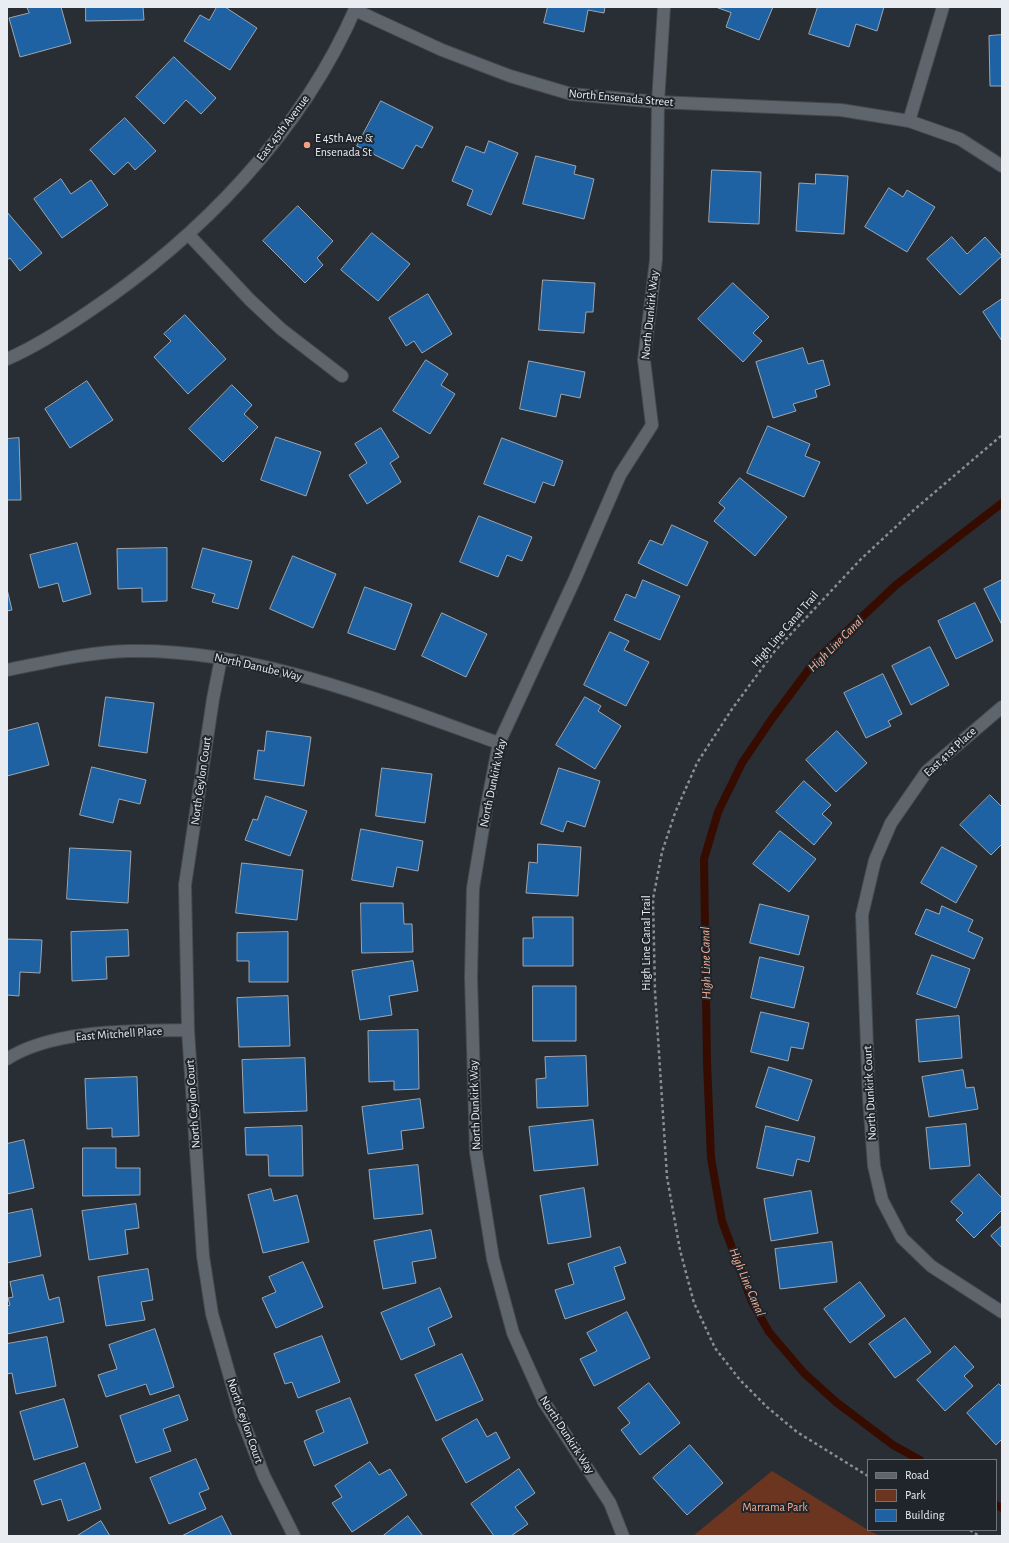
<!DOCTYPE html>
<style>
body{margin:0}
#map{position:relative;width:1009px;height:1543px;overflow:hidden;background:#292e35;font-family:"Alegreya Sans",sans-serif}
canvas{display:block}
.frame{position:absolute;inset:0;border:8px solid #e9edf1;pointer-events:none}
.legend{position:absolute;left:867px;top:1459px;width:130px;height:72px;box-sizing:border-box;background:#1f252b;border:1px solid #70757a;margin:0;padding:5px 7px;list-style:none;font-size:12px;color:#e9edf1}
.legend li{display:flex;align-items:center;gap:8px;height:20px}
.legend b{width:20px;border:1px solid #70757a}
</style>
<div id="map">
<canvas width="1009" height="1543"></canvas>
<div class="frame"></div>
<ul class="legend">
<li><b style="height:5px;background:#5f656d"></b>Road</li>
<li><b style="height:11px;background:#6b3520"></b>Park</li>
<li><b style="height:11px;background:#1e62a3"></b>Building</li>
</ul>
</div>
<script>
const g = document.querySelector('canvas').getContext('2d');
g.lineJoin = 'round';
function fill(path, color) { g.fillStyle = color; g.fill(path, 'evenodd'); }
function stroke(path, color, width, dash) { g.strokeStyle = color; g.lineWidth = width; g.lineCap = dash ? 'butt' : 'round'; g.setLineDash(dash || []); g.stroke(path); }
function write(font, color, halo, rows, align = 'center') {
  g.font = font + ' "Alegreya Sans",sans-serif'; g.lineWidth = 4; g.setLineDash([]); g.textBaseline = 'middle'; g.strokeStyle = halo; g.fillStyle = color; for (const [text, x, y, turn = 0] of rows) {
    g.save(); g.translate(x, y); g.rotate((+turn || 0) * Math.PI / 180); g.textAlign = isNaN(turn) ? turn : align; if (halo) g.strokeText(text, 0, 0); g.fillText(text, 0, 0); g.restore();
  }
}
fill(new Path2D(`
 M772,1471L868,1530L880,1536H693Z`), '#6b3520');
stroke(new Path2D(`
 M920,1460L893,1445L836,1402L804,1373L769,1332L752,1302L722,1221L711,1158L707,1063L704,859L718,812L742,763L771,720L815,661L896,585L1002,503
 M996,1505L1002,1508`), '#370c00', 8);
const building = new Path2D(`
 M27,7H61L71,43L20,57L9,18L29,13Z
 M86,7H143L144,20L86,21Z
 M217,7H225L257,28L230,70L184,41L200,15L209,20Z
 M548,7H605L604,13L588,10L584,32L544,23Z
 M716,7H773L759,40L726,27L731,13Z
 M818,7H884L877,31L856,24L849,47L809,34Z
 M1002,35V86H990L989,36Z
 M174,57L216,98L201,114L186,100L164,124L136,97Z
 M381,101L433,127L422,148L416,145L403,169L357,146Z
 M125,118L156,151L135,170L128,162L114,175L90,150Z
 M489,141L518,153L491,215L467,205L473,190L452,181L466,146L484,153Z
 M536,156L576,166L574,174L594,179L584,219L523,204Z
 M712,170L761,172L759,224L709,222Z
 M816,174L848,176L844,234L796,231L799,183L815,184Z
 M61,179L71,194L91,180L108,205L62,238L34,199Z
 M889,188L903,197L907,190L935,207L907,252L865,227Z
 M298,206L333,241L317,258L323,265L305,283L263,241Z
 M7,212L42,253L20,271L10,258L7,260Z
 M372,233L410,264L378,301L341,270Z
 M952,237L967,254L985,237L1002,256L960,295L927,259Z
 M543,280L595,283L593,312H586L584,333L539,330Z
 M733,283L769,317L753,333L762,341L743,362L698,319Z
 M428,294L452,334L422,353L414,341L406,346L389,318Z
 M1002,299V341L983,312Z
 M185,315L226,359L188,394L154,357L171,341L164,334Z
 M803,348L808,364L823,360L830,385L815,390L817,397L793,404L796,411L773,418L756,362Z
 M426,360L448,374L441,385L455,394L430,434L393,411Z
 M529,361L585,372L580,398L561,394L556,417L520,409Z
 M87,381L113,420L70,448L45,409Z
 M232,385L252,405L244,414L258,427L223,462L189,429Z
 M768,426L810,444L805,456L820,462L804,497L747,473Z
 M381,428L399,457L390,463L401,482L367,504L349,475L367,463L355,444Z
 M276,437L321,452L306,496L261,480Z
 M19,438L21,500H7V439Z
 M502,438L563,461L554,486L543,482L535,503L484,484Z
 M740,478L787,517L755,556L714,521L725,508L719,503Z
 M479,516L532,537L522,561L507,555L498,577L460,562Z
 M672,525L708,542L687,586L638,563L650,540L662,545Z
 M77,543L91,594L63,602L58,583L39,588L30,555Z
 M167,548V601L142,602V588L118,589L117,549Z
 M203,548L252,561L238,609L212,602L215,594L192,588Z
 M293,556L336,574L313,628L270,609Z
 M643,580L680,596L660,640L614,620L626,594L635,598Z
 M1002,580V625L984,589Z
 M365,587L412,604L395,650L348,633Z
 M7,589L12,610L7,611Z
 M975,603L993,641L956,659L938,621Z
 M442,613L487,634L466,677L422,656Z
 M610,632L629,641L624,650L649,662L626,706L584,685Z
 M930,647L949,685L911,705L892,666Z
 M883,674L902,714L888,721L891,726L866,738L844,693Z
 M106,697L154,703L147,753L99,746Z
 M585,697L601,706L598,711L621,726L595,769L556,745Z
 M38,723L49,765L7,776V731Z
 M267,731L311,737L304,786L254,779L258,750L264,751Z
 M837,731L867,763L836,792L806,760Z
 M92,767L146,780L140,804L119,799L113,823L80,815Z
 M382,768L432,774L425,823L376,816Z
 M559,768L600,781L585,827L567,821L563,832L541,824Z
 M804,781L831,805L822,814L832,823L814,845L776,812Z
 M990,795L1002,807V844L991,855L960,825Z
 M266,796L307,811L290,856L245,840L253,819L257,820Z
 M361,829L423,841L418,871L397,867L393,887L352,880Z
 M780,831L816,859L789,892L753,864Z
 M538,844L581,847L578,896L526,893L529,862L537,863Z
 M942,847L977,866L956,903L921,883Z
 M70,848L131,851L128,903L67,899Z
 M242,863L303,870L297,920L236,913Z
 M361,903H403L404,924H412L413,952L362,953Z
 M760,904L809,916L799,955L750,943Z
 M942,906L973,920L968,931L983,938L974,959L915,934L926,909L939,914Z
 M533,917H573V966H523V938H533Z
 M128,930L129,956L106,957L107,979L72,981L71,932Z
 M288,932V982H249V961H237V933Z
 M7,939L42,940L40,973L20,972L19,996L7,995Z
 M932,955L970,969L956,1008L917,994Z
 M760,957L804,967L794,1008L751,998Z
 M413,961L418,991L389,996L392,1015L360,1020L352,971Z
 M533,986H576V1041H533Z
 M288,996L290,1046L239,1047L237,998Z
 M761,1012L809,1023L803,1049L791,1047L788,1061L751,1052Z
 M959,1016L962,1058L919,1062L916,1020Z
 M418,1030L419,1089L394,1090V1081L369,1082L368,1031Z
 M586,1056L588,1106L537,1108L536,1079L546,1078L545,1057Z
 M305,1058L307,1111L244,1113L242,1060Z
 M769,1067L812,1080L798,1121L756,1107Z
 M963,1070L966,1088L974,1087L978,1109L929,1117L922,1077Z
 M137,1077L139,1136L112,1137V1128L87,1129L85,1079Z
 M420,1099L424,1128L401,1131L403,1149L368,1154L362,1107Z
 M593,1120L598,1165L534,1171L529,1127Z
 M966,1124L970,1166L930,1169L926,1128Z
 M302,1126L303,1176H269L268,1155H246L245,1128Z
 M766,1126L815,1137L809,1162L797,1159L793,1176L757,1168Z
 M24,1140L34,1188L7,1194V1144Z
 M83,1148H116V1168H140V1195L83,1196Z
 M418,1165L423,1214L374,1219L369,1170Z
 M979,1174L1002,1198V1210L974,1238L956,1220L963,1213L951,1202Z
 M584,1188L591,1237L548,1244L540,1196Z
 M271,1189L274,1201L297,1195L309,1242L263,1253L248,1195Z
 M811,1191L818,1233L771,1241L764,1199Z
 M136,1204L139,1228L125,1230L128,1254L89,1260L82,1211Z
 M32,1209L41,1256L7,1263V1214Z
 M1002,1226V1248L991,1236Z
 M431,1230L436,1258L412,1262L416,1283L383,1289L374,1241Z
 M832,1242L837,1282L780,1289L775,1249Z
 M620,1247L626,1263L614,1267L625,1299L565,1319L555,1290L574,1284L568,1264Z
 M303,1262L323,1307L276,1328L262,1298L276,1292L269,1277Z
 M148,1269L153,1300L141,1302L145,1320L106,1326L98,1277Z
 M43,1275L49,1300L59,1297L64,1322L7,1334V1306L10,1305L8,1298L13,1297L10,1282Z
 M860,1282L885,1316L850,1343L824,1309Z
 M440,1288L452,1317L428,1328L435,1345L401,1360L381,1313Z
 M627,1312L650,1358L594,1386L580,1359L597,1351L587,1333Z
 M905,1318L931,1352L895,1378L869,1344Z
 M155,1329L174,1387L150,1395L146,1384L106,1397L98,1375L117,1369L109,1345Z
 M322,1336L340,1382L298,1398L292,1382L285,1384L274,1354Z
 M47,1337L56,1386L16,1394L12,1373L7,1374V1344Z
 M955,1346L974,1367L964,1376L973,1386L945,1411L917,1380Z
 M462,1354L483,1400L436,1421L415,1375Z
 M649,1383L680,1423L640,1455L621,1430L630,1423L618,1408Z
 M999,1384L1002,1387V1439L996,1445L967,1413Z
 M179,1395L188,1420L163,1429L171,1451L136,1463L120,1416Z
 M350,1398L368,1443L314,1466L304,1441L324,1432L316,1411Z
 M64,1399L78,1447L34,1460L20,1412Z
 M477,1419L487,1437L496,1432L510,1458L466,1483L442,1439Z
 M690,1445L723,1483L687,1515L653,1478Z
 M196,1459L209,1489L199,1493L206,1509L169,1524L150,1478Z
 M370,1462L379,1475L390,1469L407,1495L352,1532L332,1503L342,1497L335,1486Z
 M85,1463L101,1509L68,1521L61,1499L42,1505L34,1481Z
 M519,1469L535,1493L515,1507L528,1524L511,1536H494L471,1504Z
 M222,1516L232,1536H182Z
 M408,1516L423,1536H383Z
 M101,1521L110,1536H77Z`);
fill(building, '#1e62a3');
stroke(building, '#9ea5ad', 1);
const minor = new Path2D(`
 M909,121L943,7
 M189,235L250,300L281,329L342,376
 M221,658L213,699L185,885L188,1030L203,1256L212,1314L241,1416L264,1476L294,1536
 M7,670C48,662 88,652 129,651C254,648 383,702 499,743
 M1002,707L927,771L891,823L875,860L862,915L869,1099L874,1166L882,1200L902,1238L931,1266L1002,1312
 M7,1059C53,1029 134,1031 188,1030
 M623,1536L610,1503L544,1402L513,1333L493,1259L476,1152L471,977L473,888L486,810L499,743L575,579L620,475L652,425L644,360L656,260L658,102L664,7`);
const tertiary = new Path2D(`
 M355,10L442,50L510,76L571,94L658,102L841,110L909,121L960,139L1002,166
 M7,359C35,347 63,329 88,312C200,237 302,132 356,7`);
stroke(minor, '#454a4f', 14);
stroke(tertiary, '#454a4f', 14);
stroke(new Path2D(`
 M868,1476L797,1432L767,1407L740,1380L715,1348L694,1303L680,1250L667,1177L655,991L653,899L662,852L675,813L697,763L732,709L774,652L861,559L915,509L1002,435
 M970,1530L979,1536`), '#8a8e94', 2.5, [3, 3]);
stroke(minor, '#5f656d', 12);
stroke(tertiary, '#5f656d', 12);
for (const [x, y, r, color] of [
 [307,145,4,"#f2a081"]
]) { const dot = new Path2D(); dot.arc(x, y, r, 0, 2 * Math.PI); g.fillStyle = color; g.fill(dot); stroke(dot, '#1f252b', 1.5); }
write('12px', '#e9edf1', '#1f252b', [
 ["North Ensenada Street",621,98,5],
 ["East 45th Avenue",283,128,-53],
 ["North Dunkirk Way",650,315,-84],
 ["High Line Canal Trail",785,629,-49],
 ["North Danube Way",258,667,13],
 ["East 41st Place",950,752,-43],
 ["North Ceylon Court",201,781,-82],
 ["North Dunkirk Way",493,783,-78],
 ["High Line Canal Trail",646,943,-90],
 ["East Mitchell Place",119,1034,-4],
 ["North Dunkirk Court",870,1093,-93],
 ["North Ceylon Court",193,1104,-94],
 ["North Dunkirk Way",475,1105,-92],
 ["North Ceylon Court",245,1421,71],
 ["North Dunkirk Way",567,1435,57]
]);
write('12px', '#e9edf1', '#1f252b', [
 ["E 45th Ave &",315,138],
 ["Ensenada St",315,152]
], 'left');
write('12px', '#f2ab91', '#1f252b', [
 ["Marrama Park",775,1507]
]);
write('italic 13px', '#f9b196', '#1f252b', [
 ["High Line Canal",836,644,-45],
 ["High Line Canal",706,963,-91],
 ["High Line Canal",747,1282,67]
]);
</script>
